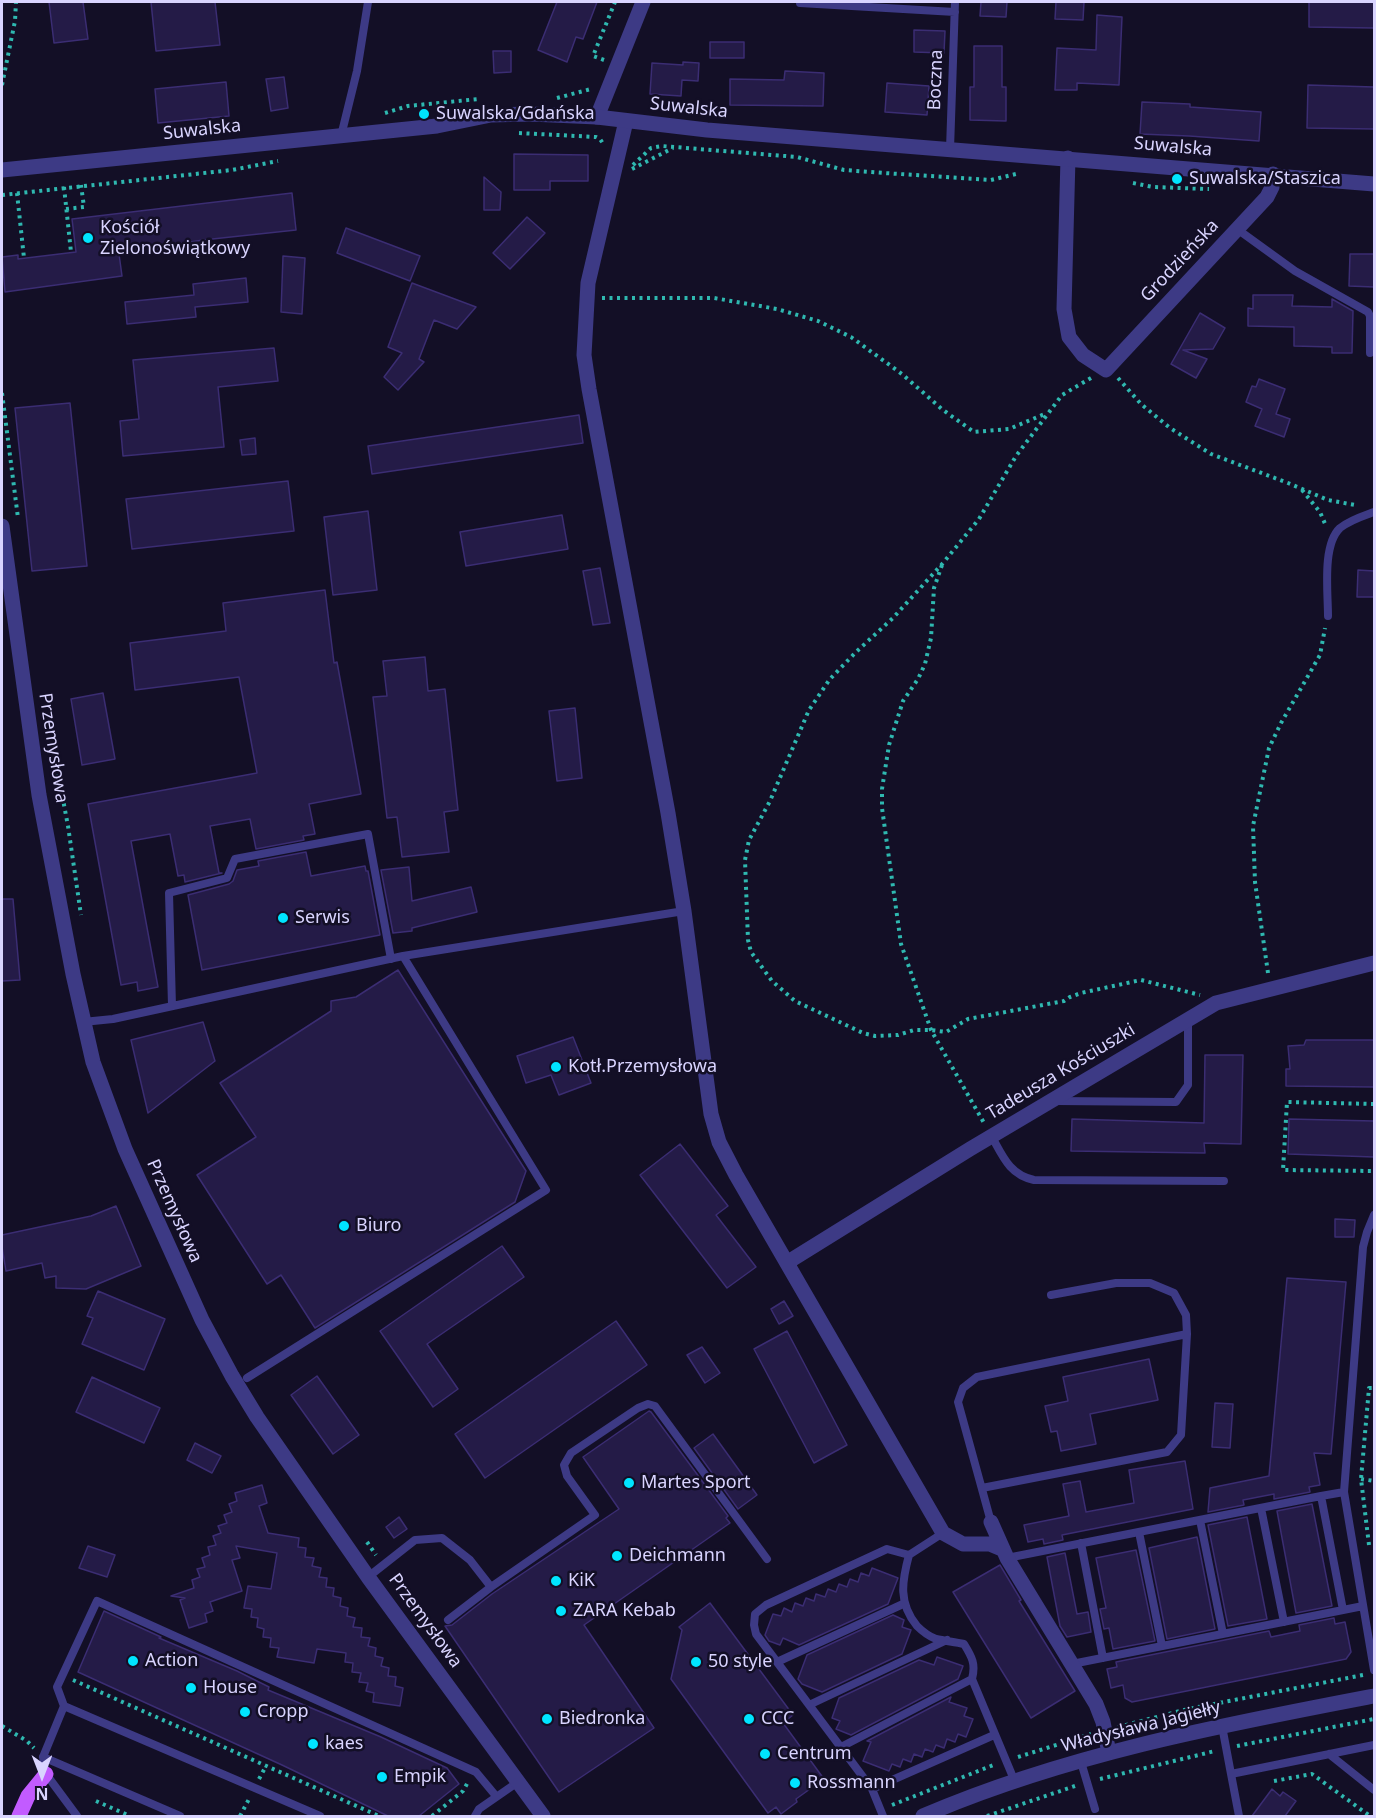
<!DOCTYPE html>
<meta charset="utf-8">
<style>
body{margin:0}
#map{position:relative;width:1376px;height:1818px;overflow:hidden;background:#130f26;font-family:"Noto Sans",sans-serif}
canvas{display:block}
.frame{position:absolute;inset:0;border:3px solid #d9d4ff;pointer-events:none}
.north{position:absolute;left:12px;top:1746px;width:60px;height:60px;-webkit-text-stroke:4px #130f26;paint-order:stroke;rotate:180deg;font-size:16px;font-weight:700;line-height:24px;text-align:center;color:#d9d4ff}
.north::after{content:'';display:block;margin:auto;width:21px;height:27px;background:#d9d4ff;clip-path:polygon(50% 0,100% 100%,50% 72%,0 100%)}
</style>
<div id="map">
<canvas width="1376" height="1818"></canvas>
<div class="frame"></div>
<div class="north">N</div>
</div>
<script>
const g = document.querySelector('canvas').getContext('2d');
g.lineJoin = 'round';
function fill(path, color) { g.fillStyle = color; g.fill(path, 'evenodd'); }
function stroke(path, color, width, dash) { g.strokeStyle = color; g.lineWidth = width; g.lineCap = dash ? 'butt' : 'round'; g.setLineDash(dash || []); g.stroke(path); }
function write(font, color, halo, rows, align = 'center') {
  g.font = font + ' "Noto Sans",sans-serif'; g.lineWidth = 5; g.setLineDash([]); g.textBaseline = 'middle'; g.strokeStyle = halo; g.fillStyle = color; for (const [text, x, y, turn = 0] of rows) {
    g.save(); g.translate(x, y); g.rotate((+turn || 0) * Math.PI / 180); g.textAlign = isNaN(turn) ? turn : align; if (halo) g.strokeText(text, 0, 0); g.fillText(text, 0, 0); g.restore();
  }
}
const building = new Path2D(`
 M49,2H83L88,39L54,43Z
 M151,2H215L220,45L156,51Z
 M557,2H597L583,39L576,37L567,62L538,50Z
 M981,2H1007L1006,17L980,16Z
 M1056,2H1084L1083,20L1055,19Z
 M1309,2H1374V28L1309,27Z
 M1097,15L1122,17L1119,85L1077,83V90H1055L1057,48L1096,50Z
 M914,30L945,31L944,53L914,52Z
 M710,42H744V58H710Z
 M974,46H1002V87H1006V121L970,120V87H974Z
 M493,51H511V72L494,73Z
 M683,62L699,63L698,81L682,80L681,96L650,94L652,63L683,65Z
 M785,71L824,73L823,106L730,105V79L784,80Z
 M284,77L288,108L271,111L266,79Z
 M226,82L229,116L158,123L155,89Z
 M887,83L929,86L927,115L885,112Z
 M1308,85L1374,87V129L1307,128Z
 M1142,102L1190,104V107L1261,112L1259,141L1189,136L1140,134Z
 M514,154L588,155V181H550V190H514Z
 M484,177L501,192L500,210H484Z
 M292,193L296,230L203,240L177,244V247L119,254L122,276L5,292L2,257L18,255V259L76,252L72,219Z
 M527,217L545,233L510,269L493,253Z
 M346,228L420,256L410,281L337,253Z
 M1350,254H1374V287L1349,286Z
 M283,256L305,258L302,314L281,312Z
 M246,278L248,302L195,307L196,317L127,324L125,302L194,295L193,284Z
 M412,283L476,307L457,329L434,320L419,359L424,362L398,390L384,377L402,353L388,347Z
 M1253,295H1293L1292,306L1332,307V299L1353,311L1352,353H1332V347L1294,346V327L1248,326V308L1253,309Z
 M1200,313L1225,328L1213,349L1183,350L1207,359L1196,378L1171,364Z
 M274,348L278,381L218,387L224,447L123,456L120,421L139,419L133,360Z
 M1259,379L1285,389L1276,414L1290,419L1284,437L1255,426L1262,409L1246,402L1252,386L1256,387Z
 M70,403L87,566L32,571L15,408Z
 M579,415L583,443L372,474L368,446Z
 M255,438L256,454L242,455L240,440Z
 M288,481L294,531L132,549L126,499Z
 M368,511L377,590L333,595L324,517Z
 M562,515L568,549L466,566L460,532Z
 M600,568L610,623L593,625L583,571Z
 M1358,570L1374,571V597H1357Z
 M325,590L334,663L337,662L361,794L309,804L315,834L303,836L304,840L256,849L250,819L210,826L219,873H222L185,882L184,875L178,876L170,834L131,841L158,987L138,991L137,982L121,985L88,804L257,773L239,677L135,690L130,643L226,631L223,603Z
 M425,657L428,691L445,689L458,810L444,812L449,852L402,857L397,817L387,818L373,697L387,696L383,661Z
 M103,693L115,759L82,765L71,699Z
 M575,708L582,778L557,781L549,711Z
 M306,852L311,876L365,866L366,871H368L380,935L202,970L188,895L229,884L233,881L237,870L259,866L258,861Z
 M409,867L412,901L471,887L477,912L412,928V931L393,933L381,870Z
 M2,899H13L20,980L2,981Z
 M398,970L526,1171L515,1202L315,1328L281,1275L267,1284L197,1175L256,1137L220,1083L331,1011V1001L356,997Z
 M203,1022L215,1061L148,1113L131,1040Z
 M573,1037L591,1083L559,1095L551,1075L526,1083L517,1056Z
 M1306,1040H1374V1087L1286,1086V1069H1290L1288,1046L1304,1045Z
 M1205,1055H1243L1241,1144L1204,1143L1205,1153L1071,1151L1072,1119L1204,1123Z
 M1289,1119L1374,1121V1157L1288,1154Z
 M680,1144L728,1206L716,1215L756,1267L727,1288L640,1175Z
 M116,1206L141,1266L86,1289L56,1288V1276L45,1278L42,1263L6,1271L2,1247V1235L91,1216Z
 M1335,1219L1355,1220L1354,1237H1335Z
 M502,1246L524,1277L427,1344L458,1389L433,1407L380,1331Z
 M1287,1278L1346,1282L1331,1454L1314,1453L1320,1485L1309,1487L1310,1492L1274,1499V1494L1243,1500L1244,1505L1208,1512L1210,1488L1269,1476Z
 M98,1291L165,1319L144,1370L82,1344L93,1318L87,1316Z
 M784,1301L793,1316L779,1324L771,1309Z
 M616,1321L647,1365L485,1478L455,1434Z
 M787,1331L847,1445L814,1463L754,1349Z
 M702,1347L720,1373L705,1383L687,1355Z
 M1149,1359L1158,1400L1090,1414L1096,1444L1061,1451L1057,1431L1051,1432L1045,1406L1068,1401L1063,1377Z
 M317,1376L359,1435L333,1454L291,1395Z
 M92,1377L160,1408L144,1443L76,1412Z
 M1215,1403L1233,1404L1230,1448L1212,1447Z
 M649,1411L651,1412L728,1516L726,1518L730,1523L584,1625L654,1728L559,1792L445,1626L452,1625L492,1594L619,1509L583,1457Z
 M713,1434L757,1495L738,1509L694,1448Z
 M195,1443L221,1456L212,1473L187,1460Z
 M1185,1461L1193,1509L1062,1535L1063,1540L1044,1544L1043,1539L1028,1542L1024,1525L1069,1516L1063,1484L1080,1481L1086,1512L1134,1503L1129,1470Z
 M262,1485L267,1503L259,1506L268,1533L299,1538L298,1547L306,1548L305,1557L314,1558L312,1566L321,1568L319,1577L327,1578L326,1587L334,1588L333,1596L341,1598L340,1606L348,1608L347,1616L355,1618L353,1627L362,1628L361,1637L370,1638L368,1646L376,1648L375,1656L383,1658L381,1666L389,1668L388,1676L396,1677L395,1686L403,1688L400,1706L373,1702L374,1693L366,1691L368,1683L359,1682L361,1673L352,1672L353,1663L345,1662L346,1653L317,1649L314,1663L277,1657L279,1648L270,1647L271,1638L263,1637L264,1629L257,1627L258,1618L251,1617L252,1609L244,1608L248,1586L271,1589L277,1553L236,1546L240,1558L232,1560L242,1591L210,1602L213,1611L205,1614L207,1622L189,1628L180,1600L185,1598L171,1596L194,1588L192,1580L200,1577L197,1569L205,1567L202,1558L210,1555L208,1547L216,1545L213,1536L221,1533L218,1526L227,1523L224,1515L232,1512L229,1504L237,1501L235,1493Z
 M1312,1504L1332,1606L1296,1613L1277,1511Z
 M399,1517L407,1529L394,1538L386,1527Z
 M1247,1517L1267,1619L1228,1626L1208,1525Z
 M1197,1537L1215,1629L1167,1639L1149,1548Z
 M88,1546L115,1555L107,1577L79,1568Z
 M1136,1550L1155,1641L1113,1649L1109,1628L1104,1629L1100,1609L1106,1608L1096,1558Z
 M1065,1553L1077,1614L1088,1612L1091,1632L1067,1637L1060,1626L1047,1557Z
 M1000,1565L1021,1600L1019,1601L1075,1691L1031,1718L953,1592Z
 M872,1568L898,1578L888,1604L799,1645L783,1638L780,1645L769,1641L765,1635L773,1614L781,1616L784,1608L792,1612L795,1603L803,1606L806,1598L814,1601L816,1594L825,1597L828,1589L836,1592L839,1584L847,1587L850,1579L858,1582L861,1573L869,1576Z
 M710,1603L793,1715L783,1723L824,1779L796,1799L797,1802L781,1814L776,1807L768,1813L671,1679L682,1630L679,1627Z
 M104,1611L161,1637L159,1638L237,1671L269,1687L268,1690L381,1737L447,1768L459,1784L419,1816H388L282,1765L78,1672Z
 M893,1615L904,1620L902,1627L911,1630L902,1654L822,1692L802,1684L798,1679L807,1655Z
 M1334,1618L1335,1624L1345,1622L1351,1652L1346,1659L1132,1702L1125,1698L1123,1685L1111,1688L1107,1669L1117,1667L1116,1662L1269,1631L1271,1637L1300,1631L1299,1625Z
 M937,1657L963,1666L958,1679L851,1735L836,1729L840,1721L832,1718L839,1698L919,1660L934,1665Z
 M951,1697L949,1702L967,1708L964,1716L973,1719L966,1737L958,1734L955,1742L947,1739L944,1748L936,1745L933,1752L925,1749L922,1757L914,1754L911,1762L903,1759L900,1767L892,1764L889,1771L863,1761L871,1742L867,1741Z
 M1272,1789L1280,1796L1283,1792L1296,1801L1285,1816H1252Z`);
fill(building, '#241b47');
stroke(building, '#3b2d73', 1.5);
stroke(new Path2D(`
 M604,60L593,56L615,2
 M2,85L15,21L16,2
 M557,98L591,89
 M385,113L408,106L478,99
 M519,133L596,137L600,139L604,145
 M633,165L651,148L662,146L797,157L844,170L884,173L991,180L1020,173
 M632,169L673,148
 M1133,183L1153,187L1209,189
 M64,187L71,252
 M17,193L24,258
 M2,195L232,170L278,161
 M66,209L84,207L81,185
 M602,298H714L777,309L818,321L851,337L902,374L943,410L974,432L1009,429L1047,413
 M1091,378L1062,395L1016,456L979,519L943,563L893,618L856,652L830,679L809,710L770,801L749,840L745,860L748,940L751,952L772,981L795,1001L863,1033L875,1036L898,1035L914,1030H931L946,1032L968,1019L1064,1001L1070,997L1081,993L1141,980L1200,995
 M1118,378L1141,404L1170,428L1211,454L1288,483L1328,500L1355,505
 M2,393L18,518
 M1302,490L1320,512L1326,526
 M942,565L934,588L931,638L925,664L918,679L903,701L889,745L882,789V808L901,944L931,1030L984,1123
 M47,715L68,826L81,915
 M1268,973L1255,882L1253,826L1269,748L1281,723L1320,655L1325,628
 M1374,1104L1287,1102L1283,1170L1374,1171
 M1361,1479L1374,1481
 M367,1542L376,1555
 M1369,1545L1361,1479L1369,1388H1374
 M73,1680L379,1816
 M2,1726L27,1741L34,1748
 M1118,1727L1188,1709L1363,1675
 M1237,1746L1374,1719
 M1018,1757L1091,1734
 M259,1779L266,1766
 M1100,1779L1215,1751
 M1274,1781L1312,1774L1370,1816
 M96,1801L130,1816
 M892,1805L996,1764
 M240,1816L249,1799
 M432,1816L463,1791L468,1782
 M987,1816L1075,1786`), '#2fb8b0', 4, [3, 4.5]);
stroke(new Path2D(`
 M800,3L955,12
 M341,136L357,71L368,2
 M950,149L955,2
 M1237,229L1295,271L1368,312L1370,316V353
 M1328,616C1328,592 1322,545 1340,528C1350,520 1363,516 1374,512
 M403,956L684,911
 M172,1006L169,893L227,878L235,859L368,834L391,959
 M83,1022L113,1019L403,956L546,1190L247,1378
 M1056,1101L1176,1102L1188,1085V1019
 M992,1137C1003,1157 1010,1175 1034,1180L1224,1181
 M1374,1215L1367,1232L1363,1247L1344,1492L1374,1670
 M982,1488L1167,1452L1181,1435L1187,1334L1186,1315L1174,1293L1150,1283H1116L1051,1295
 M1321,1496L1344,1492
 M1261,1508L1284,1622
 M1200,1520L1223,1634
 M991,1522L958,1402L963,1388L977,1377L1187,1334
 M1139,1532L1162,1646
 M1081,1543L1103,1658
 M909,1555C902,1581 898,1603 917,1626C922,1631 928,1636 936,1639C945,1641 955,1642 964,1644C972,1657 976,1664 972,1679
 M1007,1558L1321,1496L1343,1610L1072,1664
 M368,1577L415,1540L442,1538L470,1560L491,1587
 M1343,1610L1363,1606
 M448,1620L491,1587L595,1515L567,1476L564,1465L571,1453L638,1408L648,1404L655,1406L767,1559
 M777,1662L903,1604
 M809,1705L947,1640
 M64,1706L57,1687L97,1601L476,1772L496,1796
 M1222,1726L1231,1774L1374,1745
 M841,1747L972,1679L1015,1782
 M1329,1754L1374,1790
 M43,1757L46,1774L77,1816
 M1081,1762L1095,1809
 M1231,1774L1239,1816
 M872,1789L994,1735
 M180,1816L43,1757L64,1706L320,1816
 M475,1816L479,1809L518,1782
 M883,1816L872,1789L756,1634L754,1625L755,1614L766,1605L887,1549L909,1555L943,1533`), '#3d3a85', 8);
stroke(new Path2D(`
 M597,117L643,2
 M626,121L588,283L584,355L589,389L668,813L684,911L711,1114L719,1142L736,1175L943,1533L963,1544H990L1002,1549
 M1068,158L1064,309L1069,337L1083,355L1106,370L1267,197L1272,187L1273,174
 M2,526L39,795L73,974L93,1062L125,1149L202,1320L232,1376L257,1417L368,1577L543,1816
 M788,1262L970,1149L1216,1003L1374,963
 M991,1522L1007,1558L1096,1704L1103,1722L1109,1753
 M923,1816C1067,1754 1222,1725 1374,1696`), '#3d3a85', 15);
stroke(new Path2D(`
 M2,170L437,126L491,115L530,114L597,117L707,130L1374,184`), '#3d3a85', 15);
stroke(new Path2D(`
 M19,1816L28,1796L46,1774`), '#c25bff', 15);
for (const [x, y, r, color] of [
 [424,114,6,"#00e5ff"],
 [1177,179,6,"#00e5ff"],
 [88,238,6,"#00e5ff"],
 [283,918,6,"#00e5ff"],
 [556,1067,6,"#00e5ff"],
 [344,1226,6,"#00e5ff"],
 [629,1483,6,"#00e5ff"],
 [617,1556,6,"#00e5ff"],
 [556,1581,6,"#00e5ff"],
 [561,1611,6,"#00e5ff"],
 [133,1661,6,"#00e5ff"],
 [696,1662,6,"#00e5ff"],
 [191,1688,6,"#00e5ff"],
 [245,1712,6,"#00e5ff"],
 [547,1719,6,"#00e5ff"],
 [749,1719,6,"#00e5ff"],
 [313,1744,6,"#00e5ff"],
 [765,1754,6,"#00e5ff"],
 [382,1777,6,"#00e5ff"],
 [795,1783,6,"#00e5ff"]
]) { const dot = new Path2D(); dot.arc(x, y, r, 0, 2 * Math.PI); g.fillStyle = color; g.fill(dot); stroke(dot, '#130f26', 2); }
write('18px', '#d9d4ff', '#130f26', [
 ["Boczna",936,80,-88],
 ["Suwalska",689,108,6],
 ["Suwalska",202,130,-6],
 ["Suwalska",1173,147,5],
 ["Grodzieńska",1180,261,-47],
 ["Przemysłowa",53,748,81],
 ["Tadeusza Kościuszki",1061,1072,-31],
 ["Przemysłowa",174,1211,66],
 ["Przemysłowa",425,1621,54],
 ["Władysława Jagiełły",1141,1727,-14]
]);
write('18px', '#d9d4ff', '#130f26', [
 ["Suwalska/Gdańska",436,114],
 ["Suwalska/Staszica",1189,179],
 ["Kościół",100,228],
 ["Zielonoświątkowy",100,249],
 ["Serwis",295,918],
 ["Kotł.Przemysłowa",568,1067],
 ["Biuro",356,1226],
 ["Martes Sport",641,1483],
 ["Deichmann",629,1556],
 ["KiK",568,1581],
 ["ZARA Kebab",573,1611],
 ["Action",145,1661],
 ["50 style",708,1662],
 ["House",203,1688],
 ["Cropp",257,1712],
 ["Biedronka",559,1719],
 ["CCC",761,1719],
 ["kaes",325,1744],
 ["Centrum",777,1754],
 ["Empik",394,1777],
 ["Rossmann",807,1783]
], 'left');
</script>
